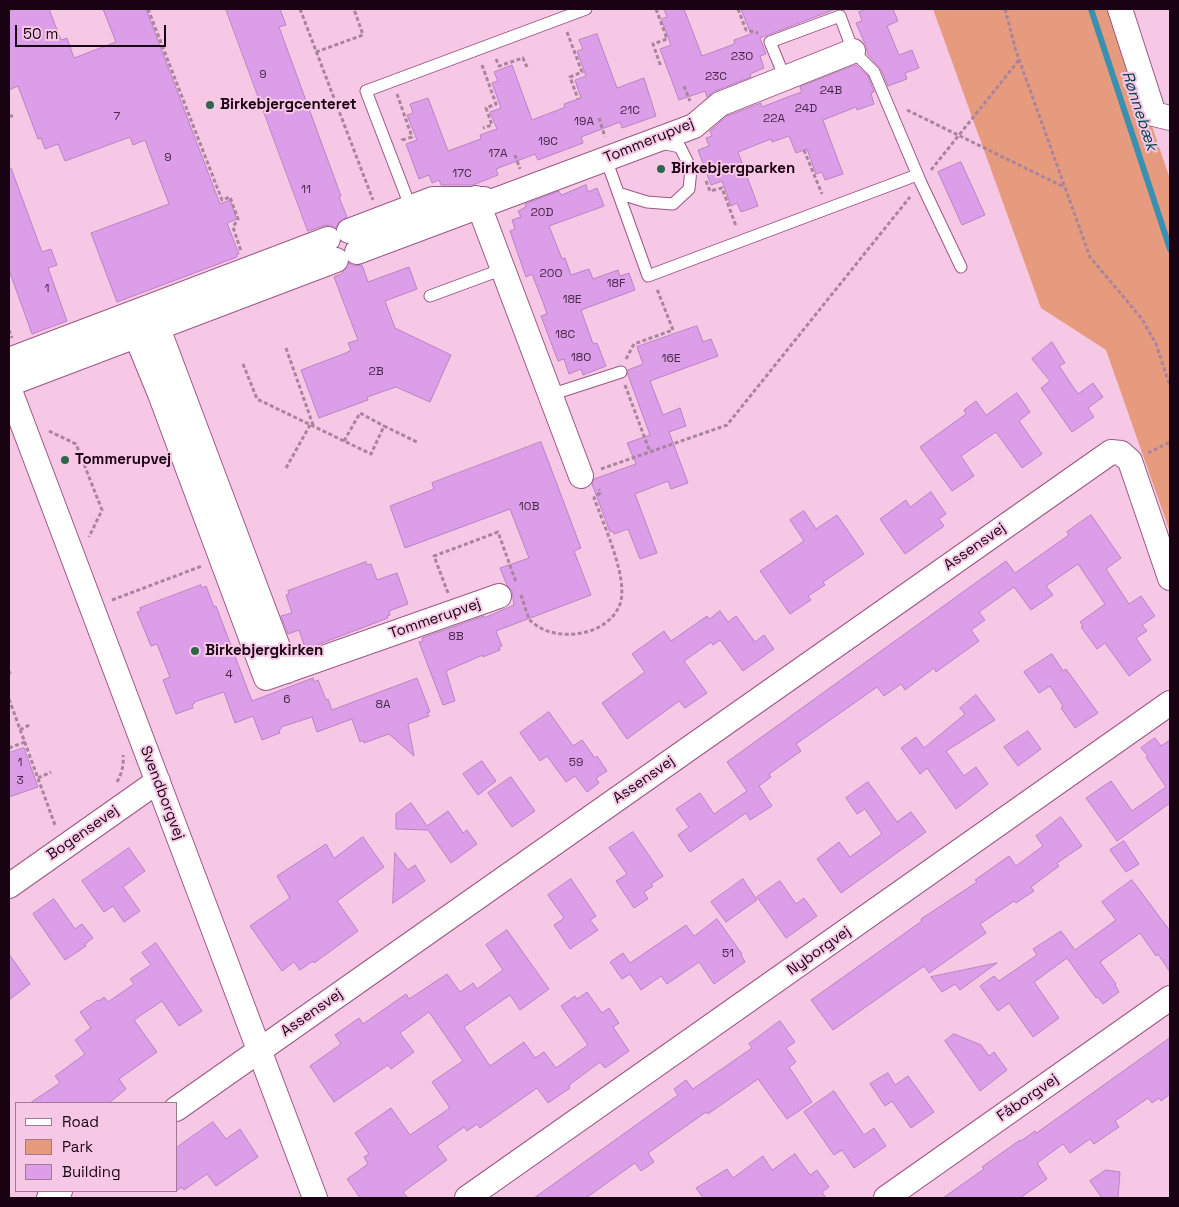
<!DOCTYPE html>
<meta charset="utf-8">
<style>
body{margin:0}
#map{position:relative;width:1179px;height:1207px;overflow:hidden;background:#f7c8e5;font-family:"Space Grotesk",sans-serif}
canvas{display:block}
.frame{position:absolute;inset:0;border:10px solid #190212;pointer-events:none}
.legend{position:absolute;left:15px;top:1102px;width:162px;height:90px;box-sizing:border-box;background:#f7c8e5;border:1px solid #9e7991;margin:0;padding:6px 9px;list-style:none;font-size:15px;color:#190212}
.legend li{display:flex;align-items:center;gap:10px;height:25px}
.legend b{width:25px;border:1px solid #9e7991}
.scale{position:absolute;left:15px;top:25px;width:151px;height:22px;box-sizing:border-box;border:2px solid #190212;border-top:0;padding-left:6px;font-size:15px;line-height:18px;white-space:nowrap;color:#190212;-webkit-text-stroke:4px #f7c8e5;paint-order:stroke}
</style>
<div id="map">
<canvas width="1179" height="1207"></canvas>
<div class="frame"></div>
<ul class="legend">
<li><b style="height:6px;background:#fff"></b>Road</li>
<li><b style="height:14px;background:#e69b7f"></b>Park</li>
<li><b style="height:14px;background:#dc9de9"></b>Building</li>
</ul>
<div class="scale">50 m</div>
</div>
<script>
const g = document.querySelector('canvas').getContext('2d');
g.lineJoin = 'round';
function fill(path, color) { g.fillStyle = color; g.fill(path, 'evenodd'); }
function stroke(path, color, width, dash) { g.strokeStyle = color; g.lineWidth = width; g.lineCap = dash ? 'butt' : 'round'; g.setLineDash(dash || []); g.stroke(path); }
function write(font, color, halo, rows, align = 'center') {
  g.font = font + ' "Space Grotesk",sans-serif'; g.lineWidth = 4; g.setLineDash([]); g.textBaseline = 'middle'; g.strokeStyle = halo; g.fillStyle = color; for (const [text, x, y, turn = 0] of rows) {
    g.save(); g.translate(x, y); g.rotate((+turn || 0) * Math.PI / 180); g.textAlign = isNaN(turn) ? turn : align; if (halo) g.strokeText(text, 0, 0); g.fillText(text, 0, 0); g.restore();
  }
}
fill(new Path2D(`
 M933,9H1112L1170,179V532L1106,350L1041,308Z`), '#e69b7f');
stroke(new Path2D(`
 M1091,9L1170,249`), '#3a90b0', 6);
const building = new Path2D(`
 M9,9H49L61,40L67,38L74,58L116,42L103,9H146L220,204L230,200L237,219L227,223L239,254L236,255L237,257L117,302L91,233L169,204L145,140L133,145L130,137L65,161L58,144L45,149L41,138L38,139L18,86L9,90Z
 M226,9H280L286,25L279,27L341,196L339,197L347,217L339,222L336,228L330,225L323,226L308,231Z
 M664,9H684L702,56L732,45L735,43L734,40L751,34L741,9H833V10L760,38L766,54L760,56L764,68L750,74L751,77L715,91L707,97L705,91L679,100L660,49L671,45L661,19L667,17Z
 M868,9H893L898,21L887,26L899,55L912,50L919,68L905,73L907,79L888,86L881,69L868,55L866,46L856,23L862,21L859,12Z
 M597,34L617,88L644,78L656,116L622,128L620,122L581,137L583,143L538,160L535,154L496,169L498,175L473,185H441L439,180L432,183L429,175L419,179L406,144L417,140L407,115L413,113L410,104L428,98L448,151L478,140L481,139L480,135L497,129L490,112L501,108L492,83L498,81L494,72L512,65L532,120L563,108L565,107L564,104L581,98L575,80L586,76L577,51L583,49L579,40Z
 M856,65L868,76L874,92L871,93L874,104L857,110L856,107L823,120L843,174L825,180L822,172L816,174L807,149L796,153L789,136L772,142L771,139L738,152L758,206L741,212L737,203L731,206L722,181L711,185L698,150L709,146L706,138L712,136L710,131L727,116L761,103L762,107L793,95L802,92L800,87Z
 M961,162L985,215L962,225L938,172Z
 M9,168H11L42,252L51,249L57,265L48,268L67,321L32,334L9,270Z
 M586,185L588,192L597,188L604,206L549,226L562,259L565,258L571,275L589,269L593,279L618,270L620,276L629,273L635,290L581,310L592,341L594,344L597,343L606,366L583,375L581,369L569,374L564,359L558,361L541,316L547,314L544,305L532,274L526,277L510,231L515,229L512,220L521,217L518,211L526,207L525,204L559,191L561,195Z
 M349,263L355,266L362,265L368,282L409,267L417,289L385,301L395,328L451,355L430,402L396,387L367,397L368,400L319,418L301,370L346,353L351,350L348,343L358,340L334,277L341,274Z
 M697,326L703,342L711,339L718,356L650,381L663,415L680,408L686,426L669,432L688,483L671,489L668,481L635,494L657,553L640,559L628,529L614,534L613,531L610,532L592,484L594,479L636,464L627,443L650,435L628,375V370L643,364L637,347Z
 M1052,342L1065,363L1059,366L1078,394L1093,383L1103,397L1088,408L1094,417L1072,432L1041,388L1050,381L1032,359Z
 M1017,393L1030,412L1019,421L1042,454L1022,468L996,432L961,456L974,476L952,491L920,447L966,414L964,410L976,401L986,415Z
 M541,442L581,548L574,551L591,595L496,631L502,646L499,647L500,650L483,657V655L446,671L455,701L443,705L419,642L423,641L422,638L484,616V618L514,605L512,591L507,585L500,568L529,558L510,509L405,548L390,506L434,489L432,483Z
 M931,492L946,514L939,519L944,526L905,554L880,519L906,500L910,507Z
 M804,511L816,529L837,515L864,554L823,582L825,585L808,596L811,600L790,614L760,571L804,541L790,520Z
 M1091,515L1121,558L1106,569L1129,604L1141,596L1155,616L1142,625L1147,631L1136,638L1151,660L1129,676L1105,643L1097,649L1081,627L1083,626L1080,622L1105,604L1078,564L1046,586L1053,595L1031,610L1014,587L979,612L985,620L971,630L979,641L936,672L934,668L905,690L901,684L884,696L877,687L796,744L801,751L769,774L771,777L759,786L772,806L750,820L746,813L690,852L678,835L689,827L676,809L700,793L714,814L747,791L727,762L1006,561L1015,573L1069,535L1067,532Z
 M366,562L367,565L371,564L377,580L397,573L408,604L389,611L390,615L387,616L388,618L309,648L308,645L305,647L299,630L288,634L281,616L292,613L286,595L289,594L288,591Z
 M201,585L202,588L206,586L214,607L216,606L252,701L313,678L314,682L318,680L326,700L328,699L332,710L417,678L430,712L427,713L429,716L408,724L414,756L389,734L364,743L363,740L360,742L352,719L317,732L312,717L281,727V729L279,730L280,733L262,740L253,716L235,723L224,692L194,702L195,703L192,705L193,708L176,714L163,680L170,677L157,644L151,646L137,612L141,611L140,608Z
 M720,611L728,622L736,616L755,642L764,635L774,649L743,671L720,640L713,645L711,642L684,661L707,693L685,708L679,701L627,739L602,703L645,672L632,654L664,631L671,641L707,616L709,619Z
 M1052,654L1063,671L1066,669L1098,713L1075,728L1061,708L1063,706L1050,686L1039,693L1024,672Z
 M976,695L995,720L946,751L964,776L976,767L988,784L956,809L927,768L920,774L901,748L916,737L924,748L965,714L960,708Z
 M549,712L573,746L582,740L595,758L597,756L607,771L596,778L599,783L587,792L575,776L566,782L547,756L540,761L520,733Z
 M1028,731L1041,749L1018,766L1004,747Z
 M1155,738L1161,746L1170,740V803L1117,841L1086,798L1111,781L1132,811L1166,787L1146,757L1148,756L1141,748Z
 M24,748L38,787L9,797V753Z
 M482,761L496,781L478,795L463,774Z
 M511,777L535,811L512,827L488,793Z
 M868,782L898,823V821L911,812L926,832L841,893L817,859L839,842L850,857L882,834L865,809L857,814L846,798Z
 M411,803L427,826L448,811L463,833L467,830L477,844L451,863L428,830L396,829V814Z
 M1061,817L1082,846L1057,863L1059,866L1031,887L1034,891L1016,903L1014,901L980,924L986,933L929,973L924,966L833,1030L811,1000L922,921L921,919L977,882L975,880L1009,856L1016,866L1043,846L1036,836Z
 M633,832L663,876L651,884L653,886L644,892L648,899L634,908L616,881L627,874L609,848Z
 M363,837L384,867L337,901L358,931L314,963L313,961L300,970L294,962L282,971L250,926L290,898L277,876L326,844L334,858Z
 M1124,841L1139,864L1126,872L1110,850Z
 M129,848L145,871L123,887L140,911L124,922L113,906L104,912L82,881Z
 M395,853L408,870L415,865L425,881L393,903Z
 M571,879L596,916L590,920L598,930L570,949L554,925L564,918L548,895Z
 M743,879L757,900L726,922L711,902Z
 M1132,880L1170,931V972L1158,954L1156,956L1140,933L1100,962L1116,984L1115,985L1119,992L1103,1004L1098,997L1096,998L1067,958L1034,982L1059,1018L1033,1037L1009,1003L998,1011L980,986L994,976L999,981L1037,955L1033,949L1061,931L1075,950L1116,920L1102,902Z
 M780,881L796,904L804,898L817,916L786,938L757,897Z
 M54,899L75,929L82,924L93,938L85,944L86,946L65,960L33,914Z
 M717,919L742,954L741,955L745,962L714,984L699,962L667,984L661,976L641,990L630,974L622,979L610,962L623,953L630,963L686,925L694,936Z
 M507,930L549,989L520,1010L510,995L464,1027L490,1066L524,1042L535,1058L544,1052L556,1068L588,1045L561,1006L575,996L577,999L587,992L602,1013L609,1008L619,1023L613,1027L629,1051L605,1068L600,1062L569,1085L570,1088L548,1103L537,1088L480,1128L477,1124L467,1131L464,1127L437,1146L447,1160L403,1192L408,1198H360L347,1179L368,1164L364,1157L369,1154L355,1133L391,1108L410,1135L450,1108L432,1082L463,1061L429,1012L400,1033L414,1052L391,1069L388,1065L334,1102L310,1066L341,1044L335,1035L359,1018L363,1024L406,994L409,999L447,974L460,992L473,983L477,989L503,970L486,945Z
 M156,943L202,1011L179,1026L162,1001L134,1020L157,1052L119,1079L126,1089L109,1103H30L60,1083L55,1076L85,1054L75,1040L91,1028L80,1012L98,1000L99,1001L104,997L108,1002L134,984L130,979L151,965L142,953Z
 M9,954L30,984L9,1000Z
 M997,963L960,990L955,984L942,992L931,977Z
 M780,1021L795,1042L786,1048L796,1062L789,1067L812,1102L787,1119L758,1079L708,1114L706,1112L648,1153L654,1162L641,1171L635,1163L586,1198H534L678,1095L674,1089L686,1080L693,1089L752,1048L749,1044Z
 M954,1034L981,1045L989,1056L994,1052L1007,1070L980,1091L945,1041Z
 M1170,1038V1094L1161,1101L1159,1098L1152,1103L1148,1098L1115,1121L1119,1127L1094,1144L1090,1139L1070,1153L1063,1144L1037,1163L1047,1179L1020,1198H943L984,1169L982,1167L1020,1140L1021,1141L1035,1131L1036,1133Z
 M888,1073L895,1085L908,1076L934,1112L911,1128L892,1101L885,1106L870,1084Z
 M834,1091L864,1135L874,1128L886,1146L854,1168L842,1150L834,1155L804,1112Z
 M213,1122L226,1139L240,1129L258,1157L216,1186L207,1174L184,1190L182,1187L176,1191V1148Z
 M795,1154L810,1175L817,1170L829,1187L822,1192L826,1198H703L696,1188L727,1169L733,1178L763,1156L772,1170Z
 M1106,1170L1120,1172L1118,1198H1102L1090,1181Z`);
fill(building, '#dc9de9');
stroke(building, '#b983c3', 1);
const service = new Path2D(`
 M785,78L770,42L840,16L853,51L874,72L921,183L961,267
 M606,159L648,276L917,175
 M618,193L647,202L673,204L689,189L691,169L680,147L661,143
 M412,211L366,91L586,9
 M430,296L503,269
 M550,395L621,372`);
const minor = new Path2D(`
 M1120,9L1154,114L1170,118
 M476,198L581,476
 M349,231L433,199H484
 M357,252L694,126L720,104L853,51
 M150,307L287,671
 M128,316L160,394L266,678L499,596
 M9,360L328,239
 M9,384L336,260
 M9,388L315,1198
 M9,886L158,781
 M176,1109L1111,452L1121,453L1130,461L1170,578
 M49,1198L60,1191
 M467,1198L1170,703
 M886,1198L1170,998`);
stroke(service, '#9c5785', 13);
stroke(minor, '#9c5785', 26);
stroke(new Path2D(`
 M148,9L222,200L230,197L238,219L233,227L241,251
 M300,9L373,200
 M656,9L667,39L653,44L661,67
 M738,9L746,30L758,33
 M1005,9L1016,51L1090,257L1142,319L1156,344L1170,386
 M567,32L582,72L570,77L578,99
 M316,52L363,35L354,9
 M496,59L499,66L523,58L527,67
 M482,65L496,104L486,108L492,125L483,128
 M684,86L690,101
 M397,94L412,137L402,140V141
 M907,110L1064,187
 M9,116H15
 M599,118L605,137
 M804,150L822,194
 M515,155L520,169
 M931,170L1019,60
 M706,181L710,191L722,188L736,226
 M9,330L12,338
 M286,348L313,425
 M626,359L634,344L673,330L657,289
 M243,364L257,399L371,454L384,426L417,442
 M625,385L650,452
 M49,431L76,444L102,510L89,537
 M344,441L360,413L384,426
 M1148,453L1170,442
 M286,468L310,425
 M601,469L727,425L910,197
 M448,593L434,556L498,532L516,582
 M521,595C524,603 526,613 530,620C532,623 536,625 539,627C564,642 609,634 620,604C629,579 603,523 594,498L600,493L599,489
 M112,600L202,566
 M9,673L11,672
 M9,699L55,825
 M20,730L31,724
 M9,748L25,742
 M38,778L51,772
 M117,782C122,773 124,765 123,755`), '#aa849c', 3, [4, 2.5]);
stroke(service, '#fff', 11);
stroke(minor, '#fff', 24);
for (const [x, y, r, color] of [
 [210,105,5,"#2f654b"],
 [661,169,5,"#2f654b"],
 [65,460,5,"#2f654b"],
 [195,651,5,"#2f654b"]
]) { const dot = new Path2D(); dot.arc(x, y, r, 0, 2 * Math.PI); g.fillStyle = color; g.fill(dot); stroke(dot, '#f7c8e5', 2); }
write('12px', '#4a2948', null, [
 ["23O",742,57],
 ["9",263,75],
 ["23C",716,77],
 ["24B",831,91],
 ["24D",806,109],
 ["21C",630,111],
 ["7",117,117],
 ["22A",774,119],
 ["19A",584,122],
 ["19C",548,142],
 ["17A",498,154],
 ["9",168,158],
 ["17C",462,174],
 ["11",306,190],
 ["20D",542,213],
 ["20O",551,274],
 ["18F",616,284],
 ["1",47,289],
 ["18E",572,300],
 ["18C",565,335],
 ["18O",581,358],
 ["16E",671,359],
 ["2B",376,372],
 ["10B",529,507],
 ["8B",456,637],
 ["4",229,675],
 ["6",287,700],
 ["8A",383,705],
 ["1",20,763],
 ["59",576,763],
 ["3",20,781],
 ["51",728,954]
]);
write('bold 15px', '#190212', '#f7c8e5', [
 ["Birkebjergcenteret",220,105],
 ["Birkebjergparken",671,169],
 ["Tommerupvej",75,460],
 ["Birkebjergkirken",205,651]
], 'left');
write('15px', '#190212', '#f7c8e5', [
 ["Tommerupvej",649,141,-22],
 ["Assensvej",975,547,-35],
 ["Tommerupvej",435,619,-19],
 ["Assensvej",644,780,-35],
 ["Svendborgvej",162,793,69],
 ["Bogensevej",83,833,-35],
 ["Nyborgvej",819,951,-35],
 ["Assensvej",312,1013,-35],
 ["Fåborgvej",1028,1098,-35]
]);
write('italic 16px', '#084453', '#f7c8e5', [
 ["Rønnebæk",1139,111,72]
]);
</script>
